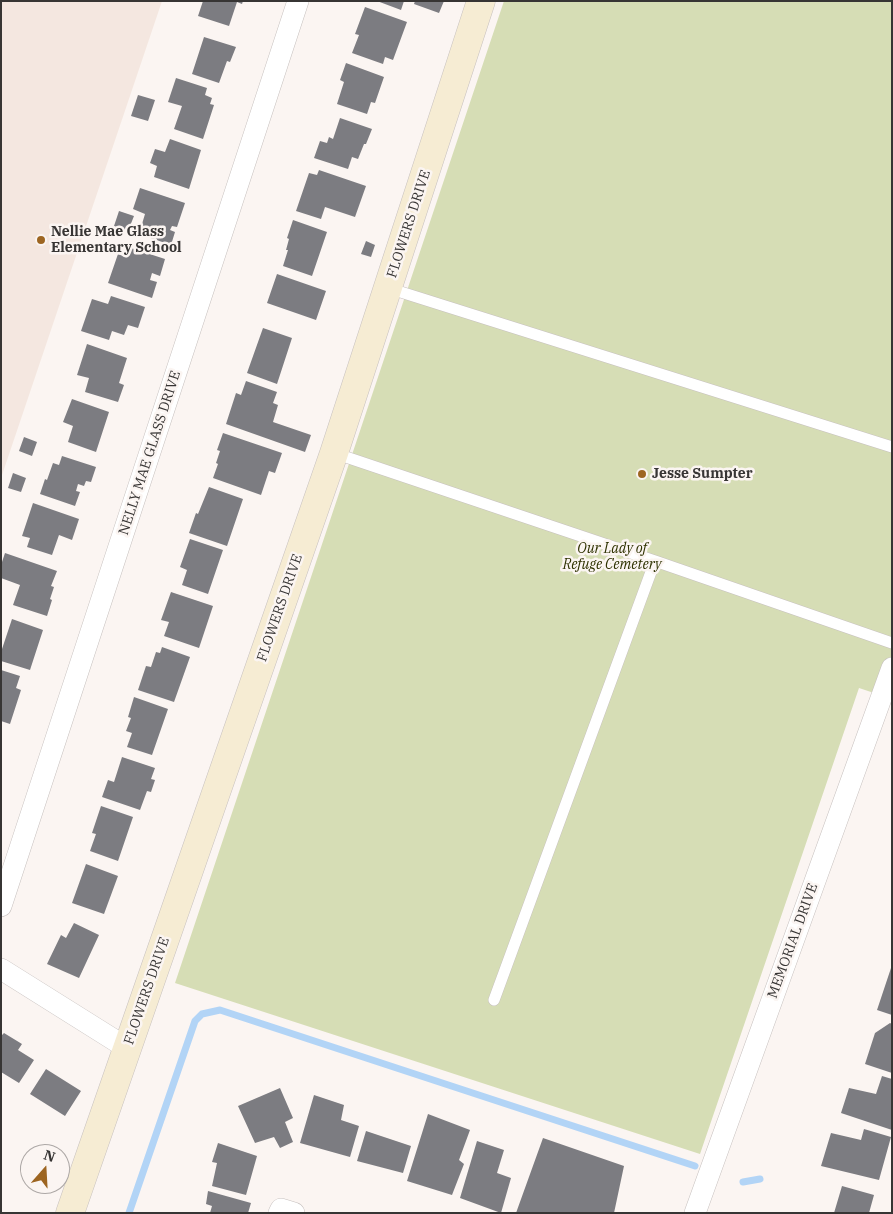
<!DOCTYPE html>
<style>
body{margin:0}
#map{position:relative;width:893px;height:1214px;overflow:hidden;background:#fbf5f2;font-family:"IBM Plex Serif",serif}
canvas{display:block}
.frame{position:absolute;inset:0;border:2px solid #373534;pointer-events:none}
.north{position:absolute;left:20px;top:1144px;width:50px;height:50px;box-sizing:border-box;background:#fbf5f2;border:1px solid #ada8a6;border-radius:50%;rotate:19deg;font-size:14px;font-weight:700;line-height:20px;text-align:center;color:#373534}
.north::after{content:'';display:block;margin:auto;width:18px;height:22px;background:#9d6521;clip-path:polygon(50% 0,100% 100%,50% 72%,0 100%)}
</style>
<div id="map">
<canvas width="893" height="1214"></canvas>
<div class="frame"></div>
<div class="north">N</div>
</div>
<script>
const g = document.querySelector('canvas').getContext('2d');
g.lineJoin = 'round';
function fill(path, color) { g.fillStyle = color; g.fill(path, 'evenodd'); }
function stroke(path, color, width, dash) { g.strokeStyle = color; g.lineWidth = width; g.lineCap = dash ? 'butt' : 'round'; g.setLineDash(dash || []); g.stroke(path); }
function write(font, color, halo, rows, align = 'center') {
  g.font = font + ' "IBM Plex Serif",serif'; g.lineWidth = 5; g.setLineDash([]); g.textBaseline = 'middle'; g.strokeStyle = halo; g.fillStyle = color; for (const [text, x, y, turn = 0] of rows) {
    g.save(); g.translate(x, y); g.rotate((+turn || 0) * Math.PI / 180); g.textAlign = isNaN(turn) ? turn : align; if (halo) g.strokeText(text, 0, 0); g.fillText(text, 0, 0); g.restore();
  }
}
fill(new Path2D(`
 M1,1H162L1,478Z`), '#f4e7e0');
fill(new Path2D(`
 M504,1H892V699L859,688L700,1154L175,983Z`), '#d6ddb5');
stroke(new Path2D(`
 M743,1182L760,1179
 M129,1213L195,1021L202,1014L220,1010L695,1166`), '#b2d4f6', 7);
fill(new Path2D(`
 M203,1H243L242,4L237,2L229,26L198,16Z
 M377,1H404L401,10Z
 M415,1H444L439,13L414,4Z
 M365,7L407,22L393,60L385,57L383,64L352,53L359,35L355,34Z
 M204,37L236,47L230,62L227,61L219,83L192,74Z
 M346,63L384,77L375,103L371,102L367,114L337,104L344,82L340,80Z
 M176,78L207,88L205,95L212,98L210,104L214,105L203,139L174,129L182,106L168,102Z
 M138,95L155,100L148,121L131,116Z
 M340,118L372,129L366,144H364L358,159L352,157L348,169L314,158L320,141L327,143L329,137L333,139Z
 M170,139L201,150L189,189L154,177L157,166L150,163L155,149L165,152Z
 M319,170L366,186L355,217L325,207L321,219L296,211L309,173L317,175Z
 M140,188L185,203L177,227L172,226L170,230L175,232L171,245L139,234L145,214L133,209Z
 M119,211L134,216L128,231L114,226Z
 M293,220L327,232L312,276L283,266L288,250H286L289,239L287,238Z
 M366,241L375,245L371,257L361,254Z
 M128,247L165,259L160,276L152,273L150,280L157,282L152,298L108,283L118,254L125,257Z
 M277,274L326,291L316,320L267,303Z
 M111,296L145,307L138,328L128,325L124,335L112,331L109,340L81,331L92,299L108,304Z
 M263,328L292,338L277,384L247,373Z
 M87,344L127,358L119,383L124,385L118,402L85,392L89,378L77,375Z
 M246,381L277,392L273,403L278,405L273,422L311,435L305,452L226,424L236,393L241,395Z
 M72,399L109,412L96,452L68,442L73,426L63,422Z
 M223,433L282,453L275,473L269,471L261,495L213,478L218,464L216,463L220,451L217,450Z
 M24,437L37,442L32,456L19,451Z
 M62,456L96,467L91,482L86,481L84,486L78,484L76,491L80,492L75,506L40,494L45,479L47,480L53,463L59,465Z
 M13,473L26,478L21,492L8,488Z
 M209,487L243,499L227,546L189,533L196,513L198,514Z
 M33,503L79,519L72,540L59,535L52,555L27,547L30,538L22,536Z
 M190,539L223,550L208,594L182,585L187,570L180,567Z
 M5,553L57,571L51,586L54,587L50,599L52,600L47,616L13,605L20,585L1,578V565Z
 M171,592L213,606L199,648L164,636L169,622L161,620Z
 M12,619L43,630L30,670L1,661V652Z
 M162,647L190,657L174,702L138,690L146,666L151,667L156,652L160,653Z
 M1,670L20,676L16,688L21,690L10,724L1,721Z
 M134,697L168,709L152,755L127,747L132,733L126,731L131,718L128,717Z
 M122,757L155,768L151,779L155,780L151,792L147,791L140,810L102,797L108,780L114,782Z
 M101,806L133,817L118,861L90,851L96,834L92,833Z
 M86,864L118,876L104,914L72,903Z
 M74,923L99,935L79,978L47,964L61,935L66,938Z
 M891,968H892V1015L877,1010Z
 M890,1023L892,1024V1073L865,1064L875,1033Z
 M4,1033L22,1044L18,1050L34,1060L19,1083L1,1072V1036Z
 M46,1069L81,1091L65,1116L30,1094Z
 M882,1076L892,1079V1130L841,1113L849,1088L876,1094Z
 M280,1088L293,1118L285,1122L293,1142L280,1148L274,1137L255,1143L238,1106Z
 M314,1095L344,1105L341,1120L359,1126L350,1157L300,1143Z
 M428,1114L470,1130L459,1160L464,1164L452,1195L407,1181Z
 M864,1129L891,1137L879,1180L821,1166L831,1133L861,1140Z
 M366,1131L411,1146L403,1173L357,1161Z
 M543,1138L624,1166L614,1213H516Z
 M477,1141L504,1150L497,1173L511,1178L501,1213L460,1198Z
 M218,1143L257,1156L246,1195L212,1186L217,1163L212,1162Z
 M842,1186L874,1195L869,1213H834Z
 M208,1191L251,1203L248,1213H210L212,1206L206,1204Z`), '#7c7c81');
const lane = new Path2D(`
 M388,288L892,447
 M334,453L655,561L892,643
 M494,1000L655,561`);
const street = new Path2D(`
 M1,906L298,1
 M1,969L127,1048
 M279,1213L281,1209L294,1213
 M695,1213L892,668`);
const secondary = new Path2D(`
 M70,1213L334,453L481,1`);
stroke(lane, '#c7c1bf', 12);
stroke(street, '#c7c1bf', 22);
stroke(secondary, '#c7c1bf', 29);
stroke(lane, '#fff', 11);
stroke(street, '#fff', 21);
stroke(secondary, '#f6ecd3', 28);
for (const [x, y, r, color] of [
 [41,240,5,"#9d6521"],
 [642,474,5,"#9d6521"]
]) { const dot = new Path2D(); dot.arc(x, y, r, 0, 2 * Math.PI); g.fillStyle = color; g.fill(dot); stroke(dot, '#fbf5f2', 2); }
write('14px', '#373534', '#fbf5f2', [
 ["FLOWERS DRIVE",409,224,-72],
 ["NELLY MAE GLASS DRIVE",150,453,-72],
 ["FLOWERS DRIVE",280,608,-71],
 ["MEMORIAL DRIVE",793,941,-70],
 ["FLOWERS DRIVE",147,991,-71]
]);
write('bold 14px', '#373534', '#fbf5f2', [
 ["Nellie Mae Glass",51,232],
 ["Elementary School",51,248],
 ["Jesse Sumpter",652,474]
], 'left');
write('italic 14px', '#2e3200', '#fbf5f2', [
 ["Our Lady of",612,549],
 ["Refuge Cemetery",612,565]
]);
</script>
